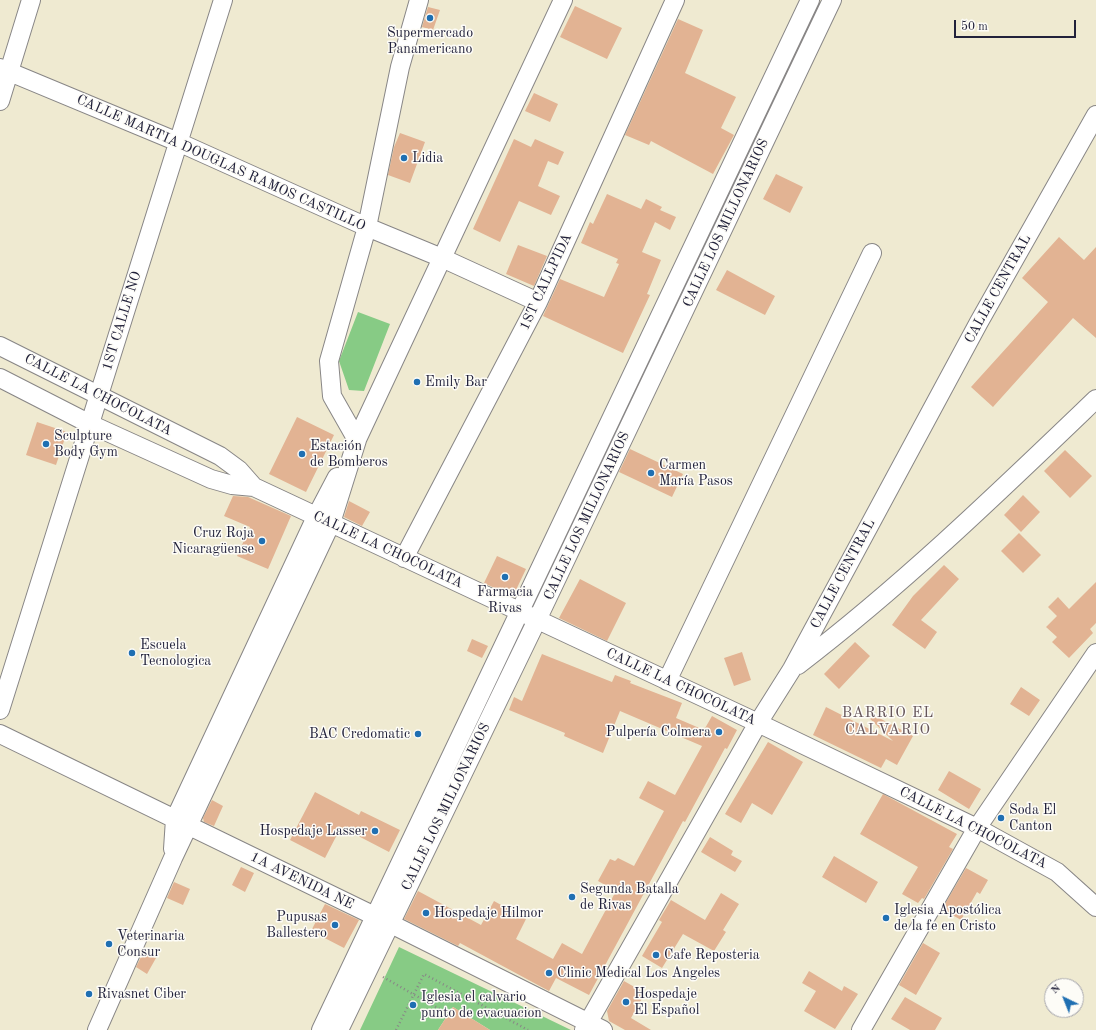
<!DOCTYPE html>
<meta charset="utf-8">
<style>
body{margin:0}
#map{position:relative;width:1096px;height:1030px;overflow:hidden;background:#efead1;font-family:"Old Standard TT",serif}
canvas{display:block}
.north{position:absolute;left:1044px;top:978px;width:40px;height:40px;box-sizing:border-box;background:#fdfcf7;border:1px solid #a5a5ac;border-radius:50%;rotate:317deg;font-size:11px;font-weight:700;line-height:16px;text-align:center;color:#22223b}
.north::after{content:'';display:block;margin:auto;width:14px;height:18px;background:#1f6fb2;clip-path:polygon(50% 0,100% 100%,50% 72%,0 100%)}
.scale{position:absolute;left:954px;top:20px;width:122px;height:18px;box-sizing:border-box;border:2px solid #22223b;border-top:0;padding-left:5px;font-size:12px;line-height:14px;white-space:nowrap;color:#22223b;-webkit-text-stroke:3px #fdfcf7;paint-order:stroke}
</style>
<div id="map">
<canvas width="1096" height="1030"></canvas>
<div class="north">N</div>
<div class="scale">50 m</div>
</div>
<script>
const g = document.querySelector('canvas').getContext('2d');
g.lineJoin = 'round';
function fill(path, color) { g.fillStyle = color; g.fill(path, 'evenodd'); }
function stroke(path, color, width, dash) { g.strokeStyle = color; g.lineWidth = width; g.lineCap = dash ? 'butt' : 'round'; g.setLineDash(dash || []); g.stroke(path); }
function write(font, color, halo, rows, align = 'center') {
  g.font = font + ' "Old Standard TT",serif'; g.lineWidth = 3; g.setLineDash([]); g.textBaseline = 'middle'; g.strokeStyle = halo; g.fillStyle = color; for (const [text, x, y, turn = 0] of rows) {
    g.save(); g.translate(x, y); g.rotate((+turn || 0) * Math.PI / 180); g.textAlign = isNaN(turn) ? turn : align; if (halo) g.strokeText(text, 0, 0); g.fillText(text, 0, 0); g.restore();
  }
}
fill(new Path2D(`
 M358,312L390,324L364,391L349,390L339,361Z
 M399,947L571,1030H490L453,1007L438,1030H360Z`), '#87cb85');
fill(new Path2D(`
 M575,6L622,28L607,59L560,37Z
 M428,7L440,10L433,30L422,27Z
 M678,19L703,30L685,73L736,97L721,128L734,135L713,174L651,141L649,145L625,135Z
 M534,93L558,104L550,122L525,111Z
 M400,133L425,142L410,183L388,175L394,147Z
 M514,139L531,147L535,139L564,152L558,165L548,161L538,186L560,196L551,215L519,201L500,242L473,229Z
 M776,174L803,187L790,213L763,199Z
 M607,194L641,209L646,199L662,207L660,210L676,217L670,230L655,222L642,252L661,260L647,294L650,295L623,353L543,316L560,279L604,297L619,264L616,263L618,259L581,243L590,222L593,224Z
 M1059,237L1084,260L1096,247V338L1073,318L993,407L971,387L1048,302L1022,278Z
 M518,245L547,256L534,286L506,274Z
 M727,270L775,296L765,315L716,290Z
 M297,417L334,435L306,492L269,474Z
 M37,422L67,432L56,465L26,455Z
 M630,449L683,474L672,497L619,472Z
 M1065,450L1092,476L1070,498L1044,471Z
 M1023,495L1040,512L1021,532L1004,515Z
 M233,496L248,497L291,516L268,569L237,556L250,527L224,516Z
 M349,501L370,512L362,526L344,517Z
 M1019,533L1041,555L1023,573L1001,551Z
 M497,556L526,569L516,590L509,595L484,583Z
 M944,565L959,579L921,620L937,632L925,649L892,625L913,596Z
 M580,579L626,603L607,641L559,618Z
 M1096,582V623L1090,629L1093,633L1069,658L1052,642L1057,637L1046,627L1057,616L1048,607L1058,597L1069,609Z
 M472,639L488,646L482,658L467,651Z
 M855,642L870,656L839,689L824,674Z
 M742,652L751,680L734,686L724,658Z
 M542,654L612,682L615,675L631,681L630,683L682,703L676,718L704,730L712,716L737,730L727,749L725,748L685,822L683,821L589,995L556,978L549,991L460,943L458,946L404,919L418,891L481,925L494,901L526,919L516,939L553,959L562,943L582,954L616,891L598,881L610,859L615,861L618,858L634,866L664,811L639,798L648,781L675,795L702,746L620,711L603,753L564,736L565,733L509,710L514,697L522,701Z
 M1021,687L1040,700L1029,716L1010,704Z
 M826,707L893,741L866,715L868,712L913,736L897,765L886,759L881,768L813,735Z
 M768,742L803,762L772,815L752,803L741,823L725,814Z
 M949,771L981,789L969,809L938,790Z
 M315,792L359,815L361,811L400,830L389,852L341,827L325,858L290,840Z
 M883,794L957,834L949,847L953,849L924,899L922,898L918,903L902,894L918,867L860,834Z
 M212,800L223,806L214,826L204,822L203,818Z
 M710,837L733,851L731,855L742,861L735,872L701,852Z
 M834,856L878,882L866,903L822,877Z
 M241,867L254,873L245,892L232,885Z
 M966,868L988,880L980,894L977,892L961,920L942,909Z
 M174,882L190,889L183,905L167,898Z
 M721,893L739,904L723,930L726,932L714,951L683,934L662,968L642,956L662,922L659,920L671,900L705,920Z
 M325,904L359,920L344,948L311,931Z
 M923,943L940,953L916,995L899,985Z
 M144,951L156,958L147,974L136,967Z
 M809,971L842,991L844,986L858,994L835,1029L804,1011L816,991L802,983Z
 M624,981L645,993L631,1018L651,1030H625L609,1021L607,1011Z
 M905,997L942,1018L935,1030H910L891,1019Z
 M453,1007L490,1030H438Z`), '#e2b393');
const minor = new Path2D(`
 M0,68L178,142L367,227L442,258L538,302
 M0,101L31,0
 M0,346L220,456L239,470L254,487
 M0,378L90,424L211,479L232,485L254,487L758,723L977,828L1057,872L1096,907
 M353,448L563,0
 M404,558L538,302L675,0
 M798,665C904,584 1000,491 1096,399
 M667,681L872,253
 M0,710L223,0
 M0,734L389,923L603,1030
 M173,849L175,819L316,517L337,477
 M97,1030L173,858L331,523L357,440L332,396L329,361L367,227L400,67L419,0
 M321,1030L810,0
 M339,1030L537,620L832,0
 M584,1030L758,723L792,669L979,322L1096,115
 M861,1030L977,828L1096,653`);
stroke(minor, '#888686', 20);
stroke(new Path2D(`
 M383,977L448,1014
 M396,1030L424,974L528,1030`), '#888686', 2.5, [1, 3]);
stroke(minor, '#fff', 18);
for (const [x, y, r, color] of [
 [430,18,4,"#1f6fb2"],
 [404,158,4,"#1f6fb2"],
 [417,382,4,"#1f6fb2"],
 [46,444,4,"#1f6fb2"],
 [302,454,4,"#1f6fb2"],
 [651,473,4,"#1f6fb2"],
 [262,541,4,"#1f6fb2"],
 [505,577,4,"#1f6fb2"],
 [132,653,4,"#1f6fb2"],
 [719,732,4,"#1f6fb2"],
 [418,734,4,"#1f6fb2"],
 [1001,818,4,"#1f6fb2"],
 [375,831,4,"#1f6fb2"],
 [572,897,4,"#1f6fb2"],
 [426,913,4,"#1f6fb2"],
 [886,918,4,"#1f6fb2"],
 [335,925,4,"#1f6fb2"],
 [109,944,4,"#1f6fb2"],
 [656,955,4,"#1f6fb2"],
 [549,973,4,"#1f6fb2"],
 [89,994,4,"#1f6fb2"],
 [626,1002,4,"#1f6fb2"],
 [413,1005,4,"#1f6fb2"]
]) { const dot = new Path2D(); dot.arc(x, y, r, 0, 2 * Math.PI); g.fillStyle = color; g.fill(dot); stroke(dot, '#fdfcf7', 1.5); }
write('14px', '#22223b', '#fdfcf7', [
 ["Supermercado",430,33,"center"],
 ["Panamericano",430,49,"center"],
 ["Lidia",412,158],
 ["Emily Bar",425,382],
 ["Sculpture",54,436],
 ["Body Gym",54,452],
 ["Estación",310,446],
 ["de Bomberos",310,462],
 ["Carmen",659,465],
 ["María Pasos",659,481],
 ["Cruz Roja",254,533,"right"],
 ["Nicaragüense",254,549,"right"],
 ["Farmacia",505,592,"center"],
 ["Rivas",505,608,"center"],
 ["Escuela",140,645],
 ["Tecnologica",140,661],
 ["Pulpería Colmera",711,732,"right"],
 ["BAC Credomatic",410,734,"right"],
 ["Soda El",1009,810],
 ["Canton",1009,826],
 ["Hospedaje Lasser",367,831,"right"],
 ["Segunda Batalla",580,889],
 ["de Rivas",580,905],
 ["Iglesia Apostólica",894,910],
 ["de la fe en Cristo",894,926],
 ["Hospedaje Hilmor",434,913],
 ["Pupusas",327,917,"right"],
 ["Ballestero",327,933,"right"],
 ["Veterinaria",117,936],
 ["Consur",117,952],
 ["Cafe Reposteria",664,955],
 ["Clinic Medical Los Angeles",557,973],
 ["Rivasnet Ciber",97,994],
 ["Hospedaje",634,994],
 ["El Español",634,1010],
 ["Iglesia el calvario",421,997],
 ["punto de evacuacion",421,1013]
], 'left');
write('14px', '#22223b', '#fdfcf7', [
 ["CALLE MARTIA DOUGLAS RAMOS CASTILLO",221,163,24],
 ["CALLE LOS MILLONARIOS",726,223,-65],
 ["1ST CALLPIDA",546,282,-65],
 ["CALLE CENTRAL",998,289,-61],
 ["1ST CALLE NO",122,321,-73],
 ["CALLE LA CHOCOLATA",98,395,27],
 ["CALLE LOS MILLONARIOS",587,516,-65],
 ["CALLE LA CHOCOLATA",388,550,25],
 ["CALLE CENTRAL",843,574,-62],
 ["CALLE LA CHOCOLATA",681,687,25],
 ["CALLE LOS MILLONARIOS",446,807,-64],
 ["CALLE LA CHOCOLATA",973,828,27],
 ["1A AVENIDA NE",302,881,26]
]);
g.letterSpacing = '1px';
write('15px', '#65555a', '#fdfcf7', [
 ["BARRIO EL",888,713],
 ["CALVARIO",888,730]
]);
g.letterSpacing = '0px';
</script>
